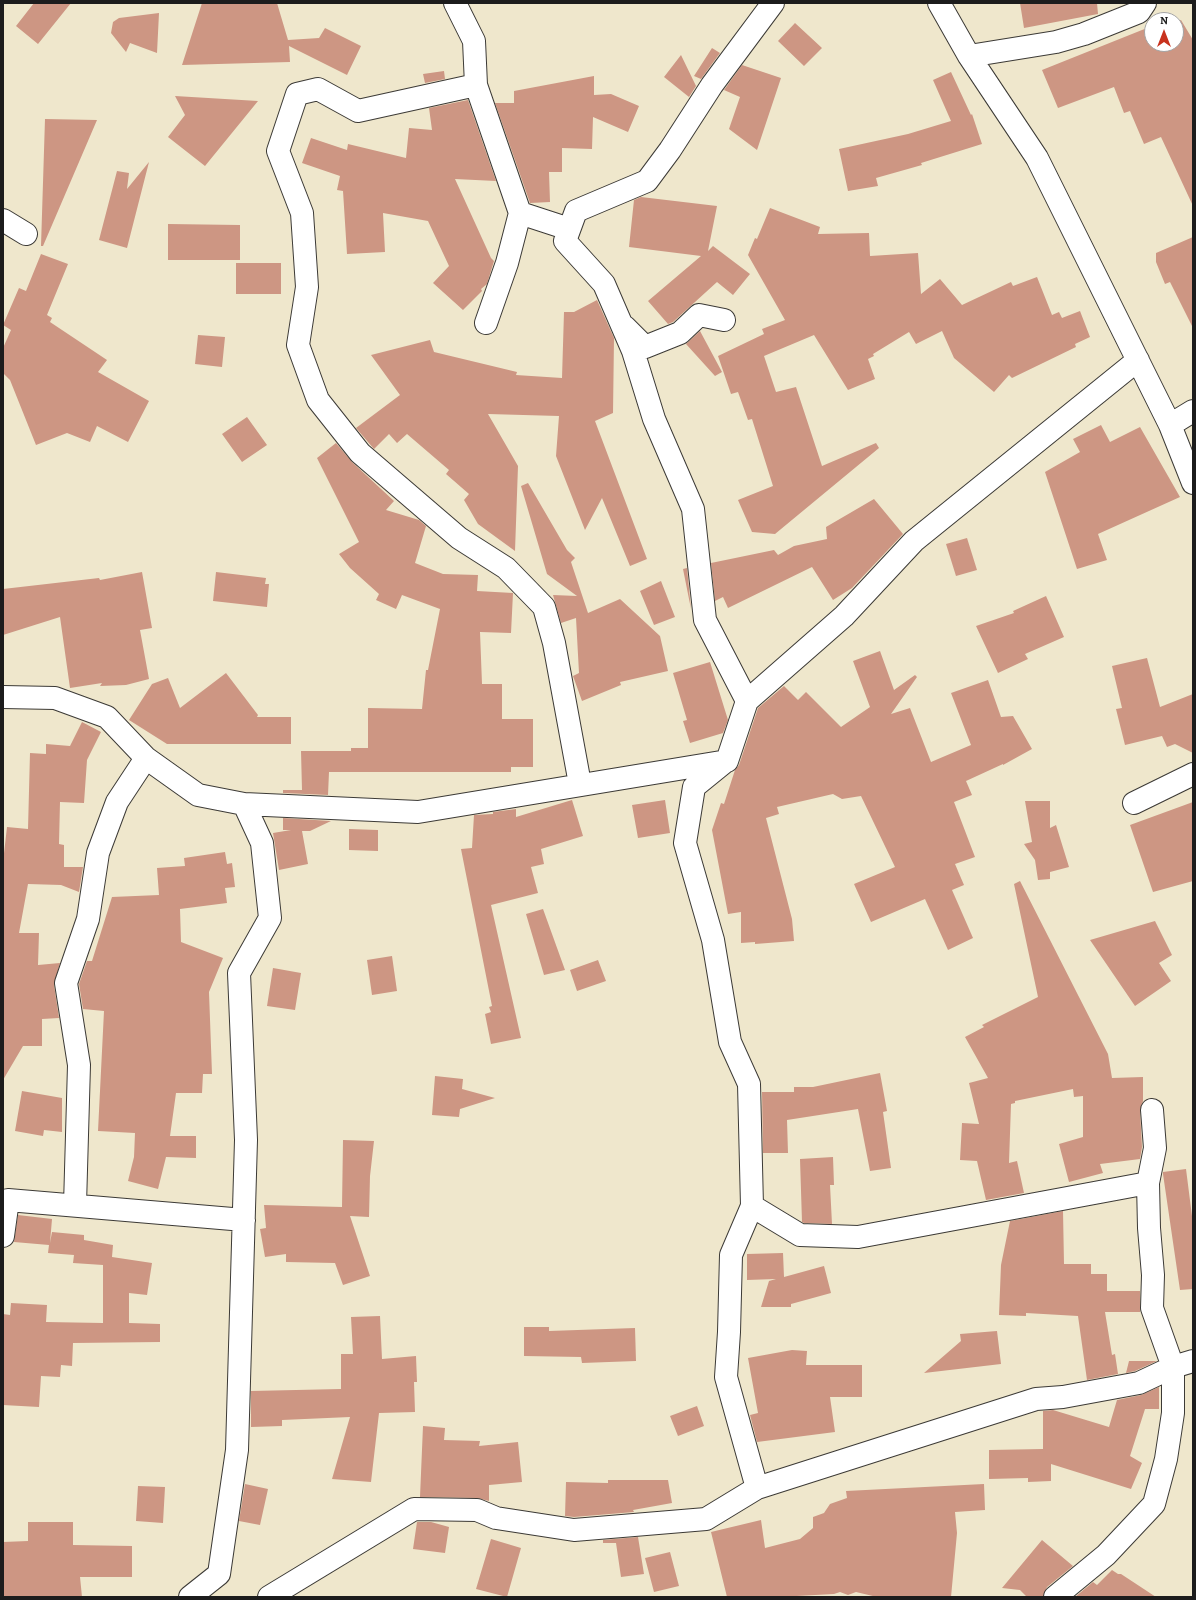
<!DOCTYPE html>
<style>
body{margin:0}
#map{position:relative;width:1196px;height:1600px;overflow:hidden;background:#efe7cc;font-family:Alegreya,serif}
canvas{display:block}
.frame{position:absolute;inset:0;border:4px solid #1c1c1c;pointer-events:none}
.north{position:absolute;left:1144px;top:12px;width:40px;height:40px;box-sizing:border-box;background:#fff;border:1px solid #a4a4a4;border-radius:50%;rotate:0deg;font-size:11px;font-weight:700;line-height:16px;text-align:center;color:#1c1c1c}
.north::after{content:'';display:block;margin:auto;width:14px;height:18px;background:#c8321e;clip-path:polygon(50% 0,100% 100%,50% 72%,0 100%)}
</style>
<div id="map">
<canvas width="1196" height="1600"></canvas>
<div class="frame"></div>
<div class="north">N</div>
</div>
<script>
const g = document.querySelector('canvas').getContext('2d');
g.lineJoin = 'round';
function fill(path, color) { g.fillStyle = color; g.fill(path, 'evenodd'); }
function stroke(path, color, width, dash) { g.strokeStyle = color; g.lineWidth = width; g.lineCap = dash ? 'butt' : 'round'; g.setLineDash(dash || []); g.stroke(path); }
fill(new Path2D(`
 M34,3H71L38,44L16,26Z
 M202,3H277L288,40L319,38L325,28L361,46L347,75L289,46L290,62L182,65Z
 M1020,3H1097L1098,14L1024,28Z
 M159,13L157,53L130,43L126,52L111,33L113,22L119,18Z
 M1181,20L1193,40V206L1161,137L1144,144L1130,111L1124,113L1114,87L1058,108L1042,70L1152,26V44H1176V22Z
 M795,23L822,48L804,66L778,41Z
 M712,48L720,53L701,79L694,76Z
 M681,55L696,86L689,97L664,77Z
 M742,65L781,78L757,150L729,129L740,97L724,90Z
 M444,71L445,79L425,83L423,74Z
 M951,72L971,115L972,114L982,144L921,163L922,165L876,178L878,186L848,191L839,149L908,134L951,121L933,80Z
 M594,76V95L611,94L639,106L628,132L593,117L592,149L562,148V172H549L550,202L530,203L495,103H514V91Z
 M175,96L258,101L205,166L168,137L185,115Z
 M468,100L496,181L455,179L491,258L494,261L487,284L481,289L482,291L463,310L433,283L449,266L428,221L383,213L385,252L347,254L343,191L337,190L340,176L302,163L311,138L347,150L348,144L406,158L409,128L432,130L429,108Z
 M45,119L97,120L43,246H41Z
 M149,162L127,248L99,240L117,171L129,173L127,189Z
 M641,197L717,206L708,251L713,246L750,274L733,295L717,282L673,322L668,324L648,301L701,256L629,247L634,200Z
 M770,208L820,227L818,234L869,233L870,256L918,253L921,294L940,279L962,305L1011,282L1013,286L1037,277L1052,315L1059,312L1062,318L1080,311L1090,337L1075,344L1076,347L1012,378L1009,375L994,392L954,358L942,331L916,344L909,332L873,354L874,356L868,359L875,379L848,390L814,335L764,356L776,392L796,387L822,466L876,443L879,448L775,534L752,532L738,500L773,486L752,419L748,420L738,392L731,394L718,356L764,334L762,329L785,320L748,255L755,238L757,239Z
 M168,224L240,225V260H168Z
 M1193,237V328L1170,282L1165,284L1156,262V253Z
 M41,254L68,264L47,315L52,318L50,322L107,360L98,372L149,401L128,442L97,426L90,442L67,433L36,445L10,380L3,373V348L11,330L3,325L19,288L26,291Z
 M236,263H281V294H236Z
 M597,300L614,338L613,413L595,421L647,559L630,566L602,498L585,530L556,456L559,416L488,414L518,466L515,551L478,524L464,500L469,494L446,474L449,470L407,434L397,443L389,434L374,449L356,428L400,395L371,355L430,340L434,352L517,372L516,375L562,378L564,312H574Z
 M700,331L722,372L715,376L686,344Z
 M198,335L225,337L222,367L195,364Z
 M247,417L267,445L242,462L222,434Z
 M1101,425L1110,442L1140,427L1180,497L1098,534L1107,560L1077,569L1045,472L1080,452L1073,439Z
 M336,443L352,462L394,501L386,510L419,520L426,526L415,563L443,574L478,575L477,591L513,593L511,633L480,632L482,684H502V719H533V767H511V772H329L328,795L283,793V790H302L301,751H351V748H368V708L422,709L426,670H428L440,609L402,595L396,609L376,600L379,594L350,568L339,554L359,542L317,458Z
 M528,483L567,550L575,558L571,562L588,613L620,599L660,636L668,671L620,682L621,685L582,701L573,676L579,673L576,618L561,623L553,595L577,596L547,574L521,486Z
 M874,499L903,534L852,588L833,600L812,567L728,608L723,597L715,601L711,563L774,550L778,555L794,546L827,539L826,527Z
 M967,538L977,570L956,576L946,544Z
 M687,568L691,609L683,569Z
 M142,572L152,628L140,630L149,679L126,685L100,686L102,683L70,688L60,617L3,635V589L99,578L100,580Z
 M216,572L266,578L265,584H269L267,607L213,601Z
 M661,581L675,617L654,625L640,591Z
 M1046,596L1064,637L1025,654L1028,659L998,673L976,626L1014,613L1013,611Z
 M880,651L894,690L915,675L917,677L891,714L910,708L931,762L971,745L951,693L988,680L1001,717L1013,716L1032,749L1003,765V764L966,781L972,795L954,802L975,857L955,864L964,885L952,890L973,938L948,950L925,899L871,922L854,884L895,867L861,796L842,799L833,794L777,807L779,814L766,818L792,919L794,941L755,944V942L741,943V912L728,914L712,830L721,803L724,804L735,770L739,765L758,708L784,686L798,700L806,692L841,727L870,707L853,661Z
 M1147,658L1160,707L1193,694V753L1175,744L1167,747L1162,736L1125,745L1116,709L1122,708L1112,666Z
 M710,662L728,720L723,733L690,743L683,721L687,720L673,673Z
 M226,673L258,715L257,717H291V744H167L129,720L152,684L168,678L180,708Z
 M82,722L101,732L87,760L84,803L60,802L59,844L64,845V867H83L79,892L61,885L28,884L19,933H39L38,965L60,963L54,985L59,1018L42,1019V1046H23L3,1080V862L7,827L28,829L30,753L46,754V744L70,746Z
 M572,800L583,836L541,849L544,864L531,867L538,893L491,905L521,1038L491,1044L485,1014L491,1012L489,1007L492,1006L461,849L472,848L474,815L493,814V812L516,809V817Z
 M665,800L670,833L638,838L632,805Z
 M1025,801H1050V828L1056,825L1069,867L1050,872V879L1038,880L1035,860L1024,844L1032,842Z
 M1193,802V881L1153,892L1130,825Z
 M283,818L331,821L310,831H302L308,864L279,870L273,833L291,830H283Z
 M349,829L378,830V851L349,850Z
 M225,852L227,864L232,863L235,887L225,888L227,903L180,909L181,942L223,958L209,992L212,1074H203L202,1093H176L170,1136H196V1158L166,1157L158,1189L128,1181L134,1157L135,1133L98,1131L104,1011L83,1009L79,984L87,961H92L112,897L159,895L157,868L185,866L184,858Z
 M1020,881L1108,1054L1112,1078L1143,1077V1101L1140,1111L1142,1147L1140,1159L1100,1164L1103,1173L1069,1182L1059,1144L1083,1137V1096L1074,1097L1073,1089L1015,1101V1103L1011,1104L1009,1163L1017,1161L1024,1193L986,1200L977,1161L960,1160L962,1123L979,1124L969,1083L988,1078L965,1037L984,1027L982,1025L1038,997L1014,884Z
 M543,909L565,970L544,975L526,914Z
 M1155,921L1172,955L1159,963L1171,981L1135,1006L1090,940Z
 M392,956L397,991L372,995L367,960Z
 M598,960L606,981L577,991L570,970Z
 M273,968L301,973L295,1010L267,1006Z
 M880,1073L887,1111L883,1112L891,1168L870,1171L858,1109L787,1120L788,1153H763L762,1092H794V1087H813Z
 M435,1076L463,1079L462,1089L495,1098L460,1109L459,1117L432,1115Z
 M22,1091L62,1098V1132L44,1130L43,1136L15,1131Z
 M343,1140L374,1141L370,1176L369,1217L350,1216L370,1276L343,1285L335,1263L286,1262V1254L265,1257L260,1229L266,1228L264,1205L342,1207Z
 M833,1157L834,1185H830L832,1224L804,1223L802,1222L800,1159Z
 M1186,1169L1193,1224V1289L1180,1290L1163,1174V1172Z
 M1063,1211L1064,1264H1091V1274H1107V1291H1140V1312H1105L1112,1355L1115,1354L1118,1374L1087,1380L1078,1316L1026,1313V1316L999,1315L1001,1265L1010,1221Z
 M18,1215L52,1219L50,1243L52,1232L84,1235V1240L113,1245L112,1257L152,1263L147,1295L129,1293V1323L160,1324V1342L73,1343L72,1366L61,1365L60,1377L41,1376L39,1407L3,1405V1314L10,1315L11,1303L47,1305L46,1322L103,1323V1265L73,1263L74,1255L48,1253L49,1245L14,1242Z
 M783,1253L784,1277L824,1266L831,1293L791,1304V1307H761L769,1281L776,1279L747,1280V1254Z
 M380,1316L382,1359L416,1356L417,1382H414L415,1412L379,1413L371,1482L332,1479L350,1417L282,1420V1426L251,1427V1391L341,1389V1354H353L351,1317Z
 M524,1327H549V1331L635,1328L636,1361L582,1363L581,1357L524,1356Z
 M997,1331L1001,1364L924,1373L961,1341L960,1334Z
 M792,1350L807,1351L806,1365H862V1397H830L835,1432L757,1442L750,1415L758,1413L748,1358Z
 M1129,1361H1157L1135,1371L1126,1373Z
 M1159,1387V1409H1145L1130,1456L1142,1463L1131,1489L1051,1464V1481L1028,1482V1478L989,1479V1450L1043,1449V1411L1053,1410L1109,1427L1117,1400L1141,1395Z
 M697,1406L704,1426L678,1436L670,1416Z
 M423,1426L445,1428L444,1440L480,1441L479,1446L518,1442L522,1482L489,1485V1501L477,1498L420,1497Z
 M608,1480H668L672,1503L633,1510L634,1512L574,1517L565,1516L566,1482L608,1483Z
 M245,1484L268,1489L260,1525L239,1521Z
 M984,1484L985,1510L955,1512L957,1533L951,1597H877L856,1592L848,1595L840,1592L834,1594L778,1597H727L711,1532L761,1520L765,1548L800,1539L813,1528V1517L824,1513L830,1504L847,1498L846,1491Z
 M138,1486L165,1487L163,1523L136,1521Z
 M28,1522H73V1545L132,1546V1577H80L82,1597H3V1542L28,1541Z
 M417,1522H431L449,1527L445,1553L413,1549Z
 M638,1537L644,1574L621,1577L616,1543H603V1540Z
 M491,1539L521,1548L507,1597L476,1589Z
 M1042,1540L1073,1566L1047,1587L1043,1597H1027L1020,1590L1002,1588Z
 M670,1552L679,1586L654,1592L645,1558Z
 M1112,1570L1118,1574H1121L1156,1597H1075L1093,1582L1097,1585Z`), '#cd9683');
const minor = new Path2D(`
 M455,3L474,41L476,85L358,111L318,89L297,94L278,151L302,213L307,287L298,345L318,400L360,453L459,538L506,568L544,607L554,643L580,784
 M939,3L969,56L1037,158L1170,425L1193,483
 M969,56L1056,42L1084,34L1139,12L1145,3
 M476,85L520,213L507,263L486,323
 M520,213L569,229
 M3,220L26,234
 M625,327L645,347L680,333L699,315L724,320
 M1170,425L1193,411
 M3,697L55,698L107,717L146,758L198,795L244,804L418,812L727,761L747,701L844,616L914,541L1138,360
 M747,701L705,620L693,509L654,419L633,351L604,284L565,241L576,211L647,181L670,150L712,85L773,3
 M726,761L694,787L685,843L713,940L730,1042L749,1084L752,1206L731,1255L729,1332L726,1377L757,1488
 M1134,803L1193,774
 M75,1205L79,1065L66,983L88,919L98,853L117,802L146,758
 M752,1206L800,1235L858,1237L1148,1183
 M3,1236L8,1200L244,1220
 M190,1597L219,1574L237,1450L246,1140L239,973L270,918L262,843L244,804
 M269,1597L414,1509L477,1510L496,1518L574,1530L706,1519L757,1488L1036,1399L1063,1397L1139,1383L1173,1367L1193,1361
 M1055,1597L1106,1555L1154,1504L1166,1459L1173,1413V1367L1152,1308L1153,1275L1149,1228L1148,1183L1155,1148L1152,1110`);
stroke(minor, '#3c3a36', 24);
stroke(minor, '#fff', 22);
</script>
